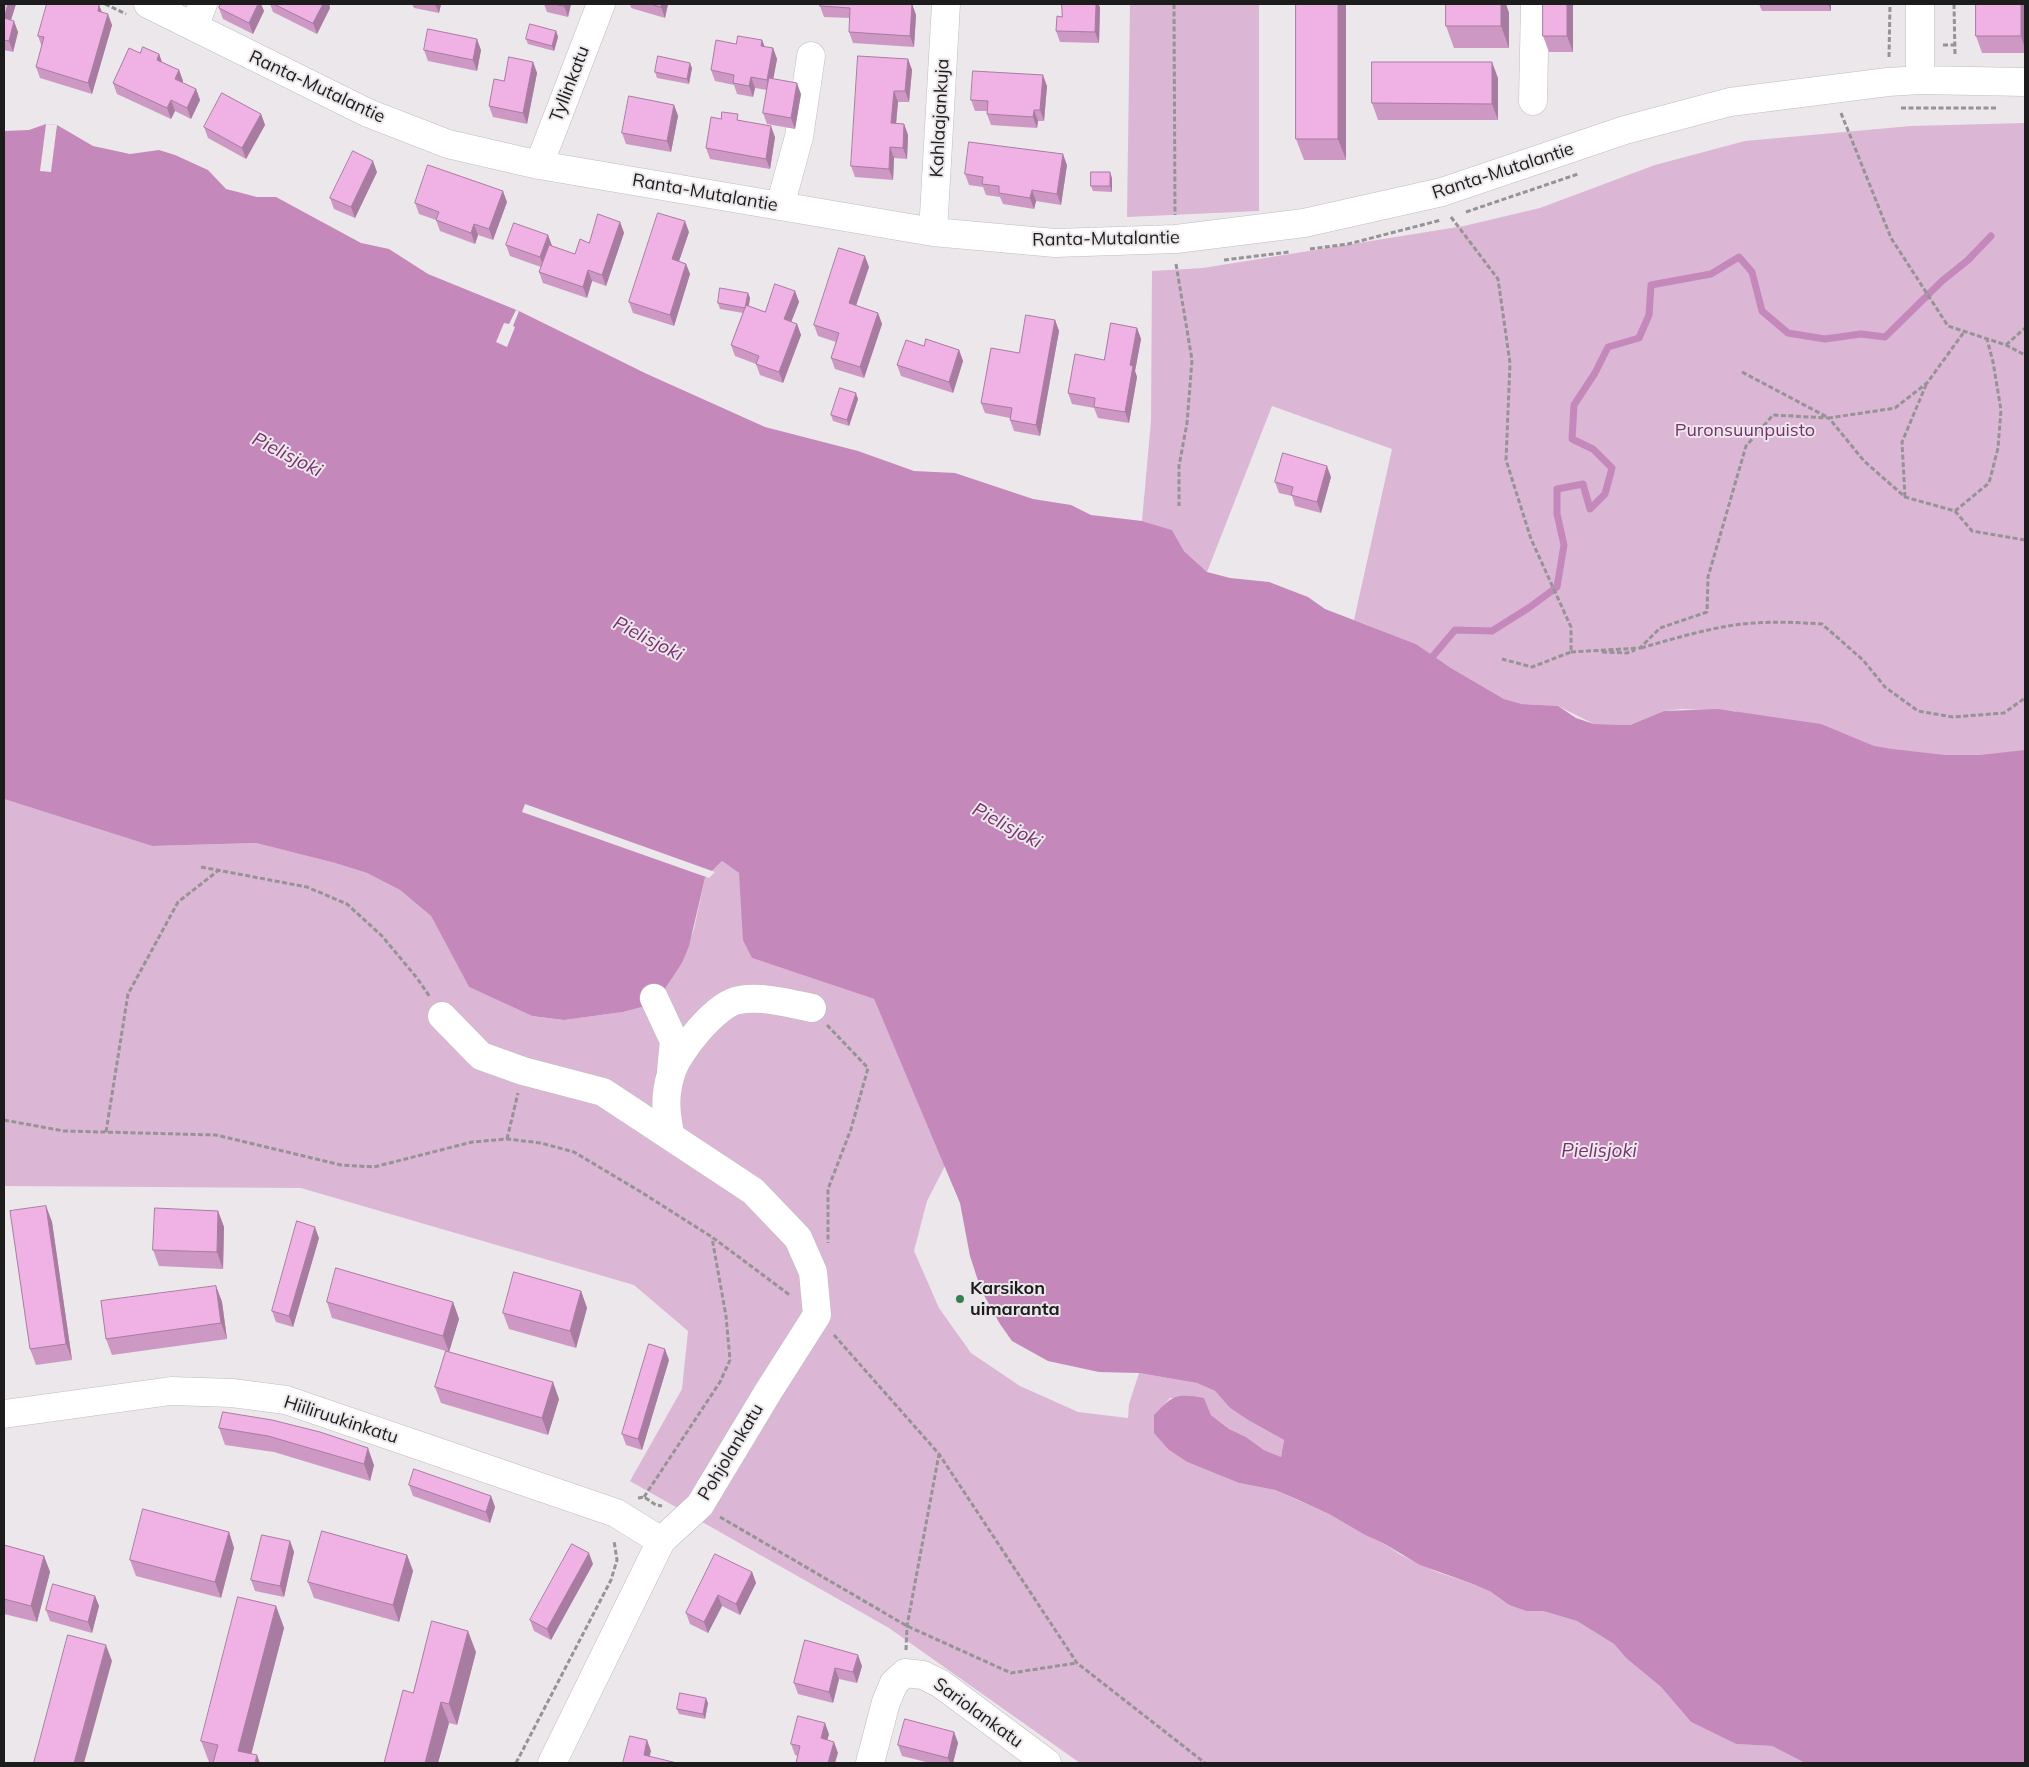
<!DOCTYPE html>
<style>
body{margin:0}
#map{position:relative;width:2029px;height:1767px;overflow:hidden;background:#ebe7ea;font-family:Mulish,sans-serif}
canvas{display:block}
.frame{position:absolute;inset:0;border:5px solid #1d1c1d;pointer-events:none}
</style>
<div id="map">
<canvas width="2029" height="1767"></canvas>
<div class="frame"></div>
</div>
<script>
const g = document.querySelector('canvas').getContext('2d');
g.lineJoin = 'round';
function fill(path, color) { g.fillStyle = color; g.fill(path, 'evenodd'); }
function stroke(path, color, width, dash) { g.strokeStyle = color; g.lineWidth = width; g.lineCap = dash ? 'butt' : 'round'; g.setLineDash(dash || []); g.stroke(path); }
function write(font, color, halo, rows, align = 'center') {
  g.font = font + ' Mulish,sans-serif'; g.lineWidth = 4; g.setLineDash([]); g.textBaseline = 'middle'; g.strokeStyle = halo; g.fillStyle = color; for (const [text, x, y, turn = 0] of rows) {
    g.save(); g.translate(x, y); g.rotate((+turn || 0) * Math.PI / 180); g.textAlign = isNaN(turn) ? turn : align; if (halo) g.strokeText(text, 0, 0); g.fillText(text, 0, 0); g.restore();
  }
}
fill(new Path2D(`
 M1130,4H1259V211L1127,217Z
 M2025,123V974L1735,711L1682,709L1664,711L1630,725L1594,724L1558,706L1522,704L1504,699L1451,668L1416,644L1354,620L1392,449L1272,406L1207,572L1184,551L1172,530L1142,521L1151,421L1152,271L1203,268L1464,226L1540,208L1655,165L1745,141L1911,126Z
 M4,799L152,846L256,843L335,863L367,873L400,890L431,916L469,987L532,1016L564,1020L623,1012L642,1007L659,998L682,963L694,929L705,878L722,861L739,873L752,958L874,999L945,1166L927,1201L914,1251L939,1308L971,1353L1020,1386L1078,1412L1128,1418L1129,1404L1139,1373L1197,1383L1215,1391L1230,1408L1248,1420L1284,1440L1281,1457L1264,1450L1246,1437L1229,1429L1211,1415L1204,1398H1170L1154,1416L1169,1450L1187,1462L1239,1483L1275,1490L1329,1514L1365,1535L1383,1543L1401,1555L1437,1572L1473,1584L1491,1592L1509,1605L1526,1611H1543L1577,1621L1614,1644L1626,1658L1661,1687L1691,1722L1736,1744L1772,1746L1805,1763H1080L889,1628L630,1481L682,1389L688,1331L634,1285L301,1188L4,1186Z`), '#dcb6d5');
fill(new Path2D(`
 M46,124L57,125L93,146L130,154L159,150L175,155L208,170L226,189L257,197H276L361,243L389,249L428,274L519,311L647,374L765,427L858,451L914,471L955,473L1033,499L1071,505L1091,515L1142,521L1172,530L1184,551L1207,572L1230,578L1269,582L1308,597L1325,609L1416,644L1451,668L1504,699L1522,704L1558,706L1576,718L1594,724L1630,725L1664,711L1718,709L1821,724L1874,746L1892,749L1945,755H1980L2025,750V1763H1805L1772,1746L1736,1744L1691,1722L1661,1687L1626,1658L1614,1644L1577,1621L1543,1611H1526L1509,1605L1491,1592L1473,1584L1420,1565L1383,1543L1365,1535L1329,1514L1294,1498L1275,1490L1239,1483L1187,1462L1169,1450L1154,1433V1415C1173,1395 1176,1393 1204,1398L1211,1415L1229,1429L1246,1437L1264,1450L1281,1457L1284,1440L1248,1420L1230,1408L1215,1391L1197,1383L1139,1373L1099,1372L1048,1361L1012,1341L1000,1324L981,1290L970,1256L960,1203L874,999L752,958L743,940L739,873L722,861L705,878L689,946L682,963L659,998L642,1007L623,1012L564,1020L532,1016L469,987L431,916L400,890L367,873L335,863L256,843L152,846L4,799V131L29,130Z`), '#c488ba');
fill(new Path2D(`
 M46,124L57,125L51,172L40,171Z
 M516,310L519,311L513,326L515,327L507,347L496,342L504,323L509,324Z
 M525,804L715,872L709,878L522,812Z`), '#ebe7ea');
stroke(new Path2D(`
 M1433,656L1455,630L1492,631L1530,607L1557,587L1564,545L1557,514V489L1583,484L1590,509L1605,494L1612,468L1593,449L1572,439L1574,405L1595,373L1608,347L1639,338L1649,315L1651,285L1711,274L1739,257L1752,272L1762,311L1788,333L1825,339L1861,334L1885,337L1942,281L1968,260L1991,236`), '#c488ba', 7);
const minor = new Path2D(`
 M148,4L368,113L448,144L539,165L933,232L1055,243L1176,239L1304,223L1442,192L1625,130L1730,102L1888,82L1920,80L2025,82
 M194,27L203,4
 M1920,80V4
 M1533,101L1535,4
 M539,165L601,4
 M780,206L799,137L811,56
 M933,232L946,4
 M654,998L674,1041L671,1071
 M442,1016L481,1056L523,1071L603,1092L753,1191L798,1238L813,1272L817,1315L768,1392L700,1505L661,1541L552,1763
 M670,1134C666,1112 664,1097 671,1074C677,1052 717,1003 739,1000C763,996 789,1003 812,1008
 M4,1414L171,1391L232,1393L286,1400L616,1513L661,1541
 M870,1763L886,1702L894,1683L905,1673L923,1675L941,1684L1047,1763`);
stroke(minor, '#c0bbbf', 29);
stroke(new Path2D(`
 M105,4L126,14
 M1174,4L1175,215
 M1954,4L1955,56
 M1943,45H1955
 M1889,57L1890,4
 M1901,108H1997
 M1841,113L1891,238L1948,326L2006,345L2025,355
 M1466,212L1578,174
 M1451,217L1498,279L1510,363L1506,460L1531,539L1571,627V652L1532,667L1502,659
 M1310,249L1348,244L1441,220
 M1224,260L1289,252
 M1176,264L1192,360L1187,423L1179,466V506
 M2006,345L2025,328
 M1742,372L1829,418L1895,408L1927,383L1964,332
 M1905,497L1902,442L1926,385
 M1955,511L1989,483L1998,448L2001,410L1993,362L1987,339
 M1641,648C1672,639 1703,630 1734,625C1763,621 1793,622 1822,624L1863,660L1885,687L1918,711L1953,717L2004,713L2025,698
 M1571,652L1640,648L1660,628L1707,612L1708,577L1746,446L1773,415L1829,418L1864,461L1905,497L1955,511L1972,531L2025,540
 M1602,652L1627,653L1635,650
 M201,867L307,887L347,904L382,936L417,978L430,997
 M827,1025L868,1068L851,1129L828,1189V1243
 M4,1120L64,1131L216,1135L341,1165L374,1167L472,1142L507,1139L541,1143L574,1152L641,1192L712,1237L791,1296
 M106,1132L128,994L178,902L219,870
 M507,1139L518,1093
 M834,1335L939,1454L1077,1663L1205,1763
 M644,1497L720,1382L730,1360L726,1316L712,1238
 M638,1498L644,1497L656,1505L662,1506
 M720,1517L907,1626L1011,1673L1077,1663
 M906,1650L907,1626L939,1454
 M516,1763L611,1580L617,1560L614,1541`), '#969395', 3, [5, 2.5]);
stroke(minor, '#fff', 28);
fill(new Path2D(`
 M4,4H16L11,20L18,32L13,52L4,50Z
 M221,4H261L264,11L253,34L223,19L219,8Z
 M270,4H329L330,8L317,34L273,12Z
 M412,4H441L439,13L414,8Z
 M544,4H571L568,17L547,12Z
 M630,4H668L665,18L631,8Z
 M912,4L916,15L914,47L853,43L849,32L850,18L824,17L820,6Z
 M1296,4L1346,160H1304L1296,139Z
 M1446,4H1506L1509,13V48H1454L1446,26Z
 M1543,4H1573V52H1549L1543,36Z
 M1759,4H1831V11H1762Z
 M2025,4V53H1982L1976,36Z
 M99,5L102,12L112,25L92,94L40,78L36,67L42,47L38,36Z
 M1100,7L1099,43L1060,42L1056,31L1062,17Z
 M556,31L558,37L554,51L528,44L526,39Z
 M762,40L765,47L773,48L777,59L773,79L801,94L795,129L767,124L763,113L767,90L755,88L753,97L737,94L734,85L715,81L711,70L736,44Z
 M424,50H481L477,71L428,61Z
 M140,53L159,54L162,62L179,70L183,81L182,83L196,89L200,100L191,119L175,111L171,119L117,94L113,83Z
 M908,59L912,70L909,102H898L896,124H904L908,135L907,159L894,158L893,180L855,177L851,166Z
 M533,62L537,73L527,124L493,117L489,106L504,81Z
 M692,68L689,84L657,78L655,72Z
 M1498,78V120H1378L1372,103Z
 M1047,86L1044,121H1038L1037,128L991,125L987,114V111H975L971,100Z
 M674,105L678,116L671,152L626,144L622,133Z
 M261,114L265,125L246,159L208,138L204,127Z
 M721,119L740,120L775,137L770,169L710,159L706,148Z
 M1067,165L1061,205L1036,201L1034,209L1003,204L1000,197L986,195L983,187L969,185L965,174Z
 M377,172L355,218L334,209L330,198Z
 M1112,178V192L1093,191L1091,186Z
 M507,202L493,240L478,235L475,244L440,231L436,220L419,214L415,203Z
 M620,222L624,233L606,286L592,281L587,298L543,283L539,272L541,267L510,256L506,245L548,235L552,246L575,254L589,243Z
 M689,232L679,261L686,264L690,274L674,326L633,313L629,302Z
 M869,267L856,306L878,313L882,324L864,378L835,369L831,358L836,342L818,336L814,325Z
 M795,291L799,302L791,322L797,324L801,335L783,383L760,375L756,364L735,356L731,345L743,313L720,309L718,303L748,293L750,298L749,306L765,312Z
 M1055,320L1059,331L1040,436L1014,431L1010,420V418L985,413L981,403L1019,353Z
 M1137,328L1141,339L1135,371L1137,377L1129,423L1098,418L1094,408L1072,404L1068,393L1104,360Z
 M924,346L959,350L963,361L953,393L901,376L897,365Z
 M858,399L849,426L833,421L831,415Z
 M1331,477L1321,513L1295,506L1292,496L1279,493L1275,482Z
 M46,1206L52,1222L72,1360L36,1365L30,1349Z
 M218,1211L224,1227L223,1269L159,1266L153,1250Z
 M319,1238L293,1327L276,1322L272,1311Z
 M216,1286L222,1302L227,1339L112,1355L106,1339Z
 M581,1291L587,1308L576,1348L509,1329L503,1313Z
 M327,1302H453L459,1319L449,1352L559,1399L548,1435L441,1403L435,1387L446,1351L332,1318Z
 M669,1360L642,1450L626,1445L622,1434Z
 M223,1412L374,1465L370,1481L274,1452L225,1445L219,1428Z
 M409,1485L491,1496L495,1507L490,1523L413,1496Z
 M229,1532L234,1548L221,1598L136,1576L130,1560Z
 M290,1541L294,1552L284,1597L255,1591L251,1580Z
 M4,1545L44,1556L50,1572L37,1622L4,1614Z
 M407,1555L413,1571L399,1622L314,1598L308,1582Z
 M593,1564L551,1640L534,1631L530,1620Z
 M752,1572L756,1583L740,1615L722,1606L708,1633L690,1624L686,1613Z
 M95,1596L99,1606L92,1633L50,1621L46,1610Z
 M276,1606L284,1628L251,1754L260,1763H212L209,1762L201,1741Z
 M805,1640L862,1666L857,1683L839,1679L833,1703L798,1694L794,1683Z
 M476,1652L457,1725L449,1723L438,1763H384L413,1693Z
 M708,1703L705,1719L679,1714L677,1709Z
 M954,1732L958,1743L953,1763H930L902,1756L898,1745Z
 M829,1734L827,1740L838,1753L798,1756L795,1755L791,1744Z`), '#ce98c5');
fill(new Path2D(`
 M8,4H16L8,29L4,18Z
 M258,4H261L264,11L253,34L249,23Z
 M323,4H329L330,8L317,34L313,23Z
 M435,4H441L439,13Z
 M564,4H571L568,17L564,6Z
 M661,4H668L665,18L661,7Z
 M912,4L916,15L914,47L910,36Z
 M1096,4H1098L1100,7L1099,43L1095,32Z
 M1338,4H1346V160L1338,139Z
 M1500,4H1506L1509,13V48L1501,26Z
 M1567,4H1573V52L1567,36Z
 M1828,4H1831V11Z
 M2021,4H2025V49L2021,36Z
 M99,5L103,16L98,11Z
 M108,14L112,25L92,94L88,83Z
 M14,21L18,32L13,52L9,41Z
 M556,31L558,37L554,51L552,46Z
 M477,39L481,50L477,71L473,60Z
 M762,40L766,51L761,46Z
 M773,48L777,59L771,91L767,80Z
 M159,54L163,65L157,60Z
 M908,59L912,70L909,102L905,91Z
 M533,62L537,73L527,124L523,113Z
 M1492,62L1498,78V120L1492,104Z
 M690,63L692,68L689,84L687,79Z
 M179,70L183,81L179,90L175,79Z
 M1043,75L1047,86L1044,121L1040,110Z
 M751,77L755,88L753,97L749,86Z
 M797,83L801,94L795,129L791,118Z
 M196,89L200,100L191,119L187,108Z
 M894,91L898,102L895,134L891,123Z
 M171,100L175,111L171,119L167,108Z
 M674,105L678,116L671,152L667,141Z
 M1034,110L1038,121L1037,128L1033,117Z
 M261,114L265,125L246,159L242,148Z
 M904,124L908,135L907,159L903,148Z
 M771,126L775,137L770,169L766,159Z
 M890,147L894,158L893,180L889,169Z
 M1063,154L1067,165L1061,205L1057,194Z
 M373,161L377,172L355,218L351,207Z
 M1110,172L1112,178V192L1110,186Z
 M1032,190L1036,201L1034,209L1030,198Z
 M503,191L507,202L493,240L489,229Z
 M685,221L689,232L676,270L672,259Z
 M620,222L624,233L606,286L602,275Z
 M474,224L478,235L475,244L471,233Z
 M548,235L552,246L544,268L540,257Z
 M865,256L869,267L853,314L849,303Z
 M686,264L690,274L674,326L670,315Z
 M588,270L592,281L587,298L583,287Z
 M795,291L799,302L788,330L784,319Z
 M748,293L750,298L747,314L745,308Z
 M878,313L882,324L864,378L860,367Z
 M1055,320L1059,331L1040,436L1036,425Z
 M797,324L801,335L783,383L779,372Z
 M1137,328L1141,339L1135,371L1137,377L1129,423L1125,412L1130,365Z
 M959,350L963,361L953,393L949,382Z
 M856,393L858,399L849,426L847,420Z
 M1327,466L1331,477L1321,513L1317,502Z
 M46,1206L52,1222L72,1360L66,1344Z
 M218,1211L224,1227L223,1269L217,1252Z
 M315,1227L319,1238L293,1327L289,1316Z
 M216,1286L222,1302L227,1339L221,1323Z
 M581,1291L587,1308L576,1348L570,1331Z
 M453,1302L459,1319L449,1352L443,1336Z
 M665,1349L669,1360L642,1450L638,1439Z
 M553,1382L559,1399L548,1435L542,1418Z
 M368,1448L374,1465L370,1481L364,1464Z
 M491,1496L495,1507L490,1523L486,1512Z
 M229,1532L234,1548L221,1598L215,1582Z
 M290,1541L294,1552L284,1597L280,1586Z
 M589,1553L593,1564L551,1640L547,1629Z
 M407,1555L413,1571L399,1622L393,1605Z
 M44,1556L50,1572L37,1622L31,1606Z
 M752,1572L756,1583L740,1615L736,1604Z
 M718,1595L722,1606L708,1633L704,1622Z
 M95,1596L99,1606L92,1633L88,1622Z
 M276,1606L284,1628L249,1763L238,1751Z
 M468,1631L476,1652L457,1725L449,1704Z
 M106,1645L112,1661L84,1763H74Z
 M858,1655L862,1666L857,1683L853,1672Z
 M835,1668L839,1679L833,1703L829,1692Z
 M706,1698L708,1703L705,1719L703,1714Z
 M441,1702L449,1723L438,1763H425Z
 M825,1723L829,1734L825,1749L821,1738Z
 M954,1732L958,1743L953,1763H950L948,1758Z
 M647,1740L651,1751L648,1763L644,1755Z
 M834,1742L838,1753L835,1763H828Z
 M257,1755L260,1763H255Z`), '#a87ca0');
const building = new Path2D(`
 M4,4H8L4,18L14,21L9,41L4,40Z
 M47,4H96L99,5L98,11L108,14L88,83L36,67L44,37L38,36Z
 M221,4H258L249,23L219,8Z
 M274,4H323L313,23Z
 M555,4H564V6Z
 M651,4H661V7Z
 M820,4H912L910,36L849,32L850,8L820,6Z
 M1062,4H1096L1095,32L1056,31L1057,16L1062,17Z
 M1296,4H1338V139H1296Z
 M1446,4H1501V26H1446Z
 M1543,4H1567V36H1543Z
 M1976,4H2021V36H1976Z
 M530,24L556,31L552,46L526,39Z
 M428,29L477,39L473,60L424,50Z
 M738,36L762,40L761,46L773,48L767,80L751,77L749,86L733,83L734,75L711,70L716,40L736,44Z
 M143,47L159,54L157,60L179,70L175,79L196,89L187,108L171,100L167,108L113,83L129,48L140,53Z
 M658,56L690,63L687,79L655,72Z
 M858,56L908,59L905,91H894L891,123L904,124L903,148L890,147L889,169L851,166Z
 M509,57L533,62L523,113L489,106L494,79L504,81Z
 M1372,62H1492V104L1372,103Z
 M973,71L1043,75L1040,110H1034L1033,117L987,114L988,101L971,100Z
 M769,78L797,83L791,118L763,113Z
 M222,93L261,114L242,148L204,127Z
 M629,96L674,105L667,141L622,133Z
 M722,112L738,114L737,120L771,126L766,159L706,148L711,117L721,119Z
 M969,142L1063,154L1057,194L1032,190L1030,198L999,193V186L982,184L983,177L965,174Z
 M353,151L373,161L351,207L330,198Z
 M428,165L503,191L489,229L474,224L471,233L436,220L439,212L415,203Z
 M1091,172H1110V186H1091Z
 M658,213L685,221L672,259L686,264L670,315L629,302Z
 M598,214L620,222L602,275L588,270L583,287L539,272L549,245L575,254L580,239L589,243Z
 M514,223L548,235L540,257L506,245Z
 M839,248L865,256L849,303L878,313L860,367L831,358L839,333L814,325Z
 M775,284L795,291L784,319L797,324L779,372L756,364L759,356L731,345L746,305L765,312Z
 M720,288L748,293L745,308L718,303Z
 M1026,315L1055,320L1036,425L1010,420L1012,408L981,403L991,348L1019,353Z
 M1111,323L1137,328L1130,365L1133,366L1125,412L1094,407L1095,398L1068,393L1075,354L1104,360Z
 M926,339L959,350L949,382L897,365L906,340L924,346Z
 M840,388L856,393L847,420L831,415Z
 M1283,453L1327,466L1317,502L1291,495L1293,487L1275,482Z
 M46,1206L66,1344L30,1349L10,1211Z
 M155,1208L218,1211L217,1252L153,1250Z
 M297,1221L315,1227L289,1316L272,1311Z
 M336,1268L453,1302L443,1336L327,1302Z
 M514,1272L581,1291L570,1331L503,1313Z
 M216,1286L221,1323L106,1339L101,1301Z
 M649,1344L665,1349L638,1439L622,1434Z
 M446,1351L553,1382L542,1418L435,1387Z
 M223,1412L272,1420L320,1432L368,1448L364,1464L268,1436L219,1428Z
 M414,1469L491,1496L486,1512L409,1485Z
 M143,1509L229,1532L215,1582L130,1560Z
 M322,1531L407,1555L393,1605L308,1582Z
 M262,1535L290,1541L280,1586L251,1580Z
 M572,1544L589,1553L547,1629L530,1620Z
 M4,1545L44,1556L31,1606L4,1599Z
 M715,1554L752,1572L736,1604L718,1595L704,1622L686,1613Z
 M53,1584L95,1596L88,1622L46,1610Z
 M238,1597L276,1606L238,1751L257,1755L255,1763H213L218,1745L201,1741Z
 M432,1621L468,1631L449,1704L441,1702L425,1763H384L403,1690L413,1693Z
 M68,1635L106,1645L74,1763H34Z
 M805,1640L858,1655L853,1672L835,1668L829,1692L794,1683Z
 M680,1693L706,1698L703,1714L677,1709Z
 M798,1716L825,1723L821,1738L834,1742L828,1763H796L800,1746L791,1744Z
 M905,1719L954,1732L948,1758L898,1745Z
 M630,1736L647,1740L644,1755L677,1763H623Z`);
fill(building, '#f0b1e5');
stroke(building, '#a87ca0', 1);
for (const [x, y, r, color] of [
 [960,1299,5,"#337f4e"]
]) { const dot = new Path2D(); dot.arc(x, y, r, 0, 2 * Math.PI); g.fillStyle = color; g.fill(dot); stroke(dot, '#ebe7ea', 2); }
write('18px', '#1d1c1d', '#ebe7ea', [
 ["Tyllinkatu",570,84,-69],
 ["Ranta-Mutalantie",317,87,25],
 ["Kahlaajankuja",940,118,-87],
 ["Ranta-Mutalantie",1503,171,-18],
 ["Ranta-Mutalantie",705,193,10],
 ["Ranta-Mutalantie",1106,239,-1],
 ["Hiiliruukinkatu",341,1420,18],
 ["Pohjolankatu",731,1452,-59],
 ["Sariolankatu",978,1713,36]
]);
write('18px', '#78306f', '#ebe7ea', [
 ["Puronsuunpuisto",1745,431]
]);
write('bold 18px', '#1d1c1d', '#ebe7ea', [
 ["Karsikon",970,1289],
 ["uimaranta",970,1310]
], 'left');
write('italic 19px', '#79306f', '#ebe7ea', [
 ["Pielisjoki",287,455,27],
 ["Pielisjoki",648,639,27],
 ["Pielisjoki",1007,826,28],
 ["Pielisjoki",1599,1151]
]);
</script>
